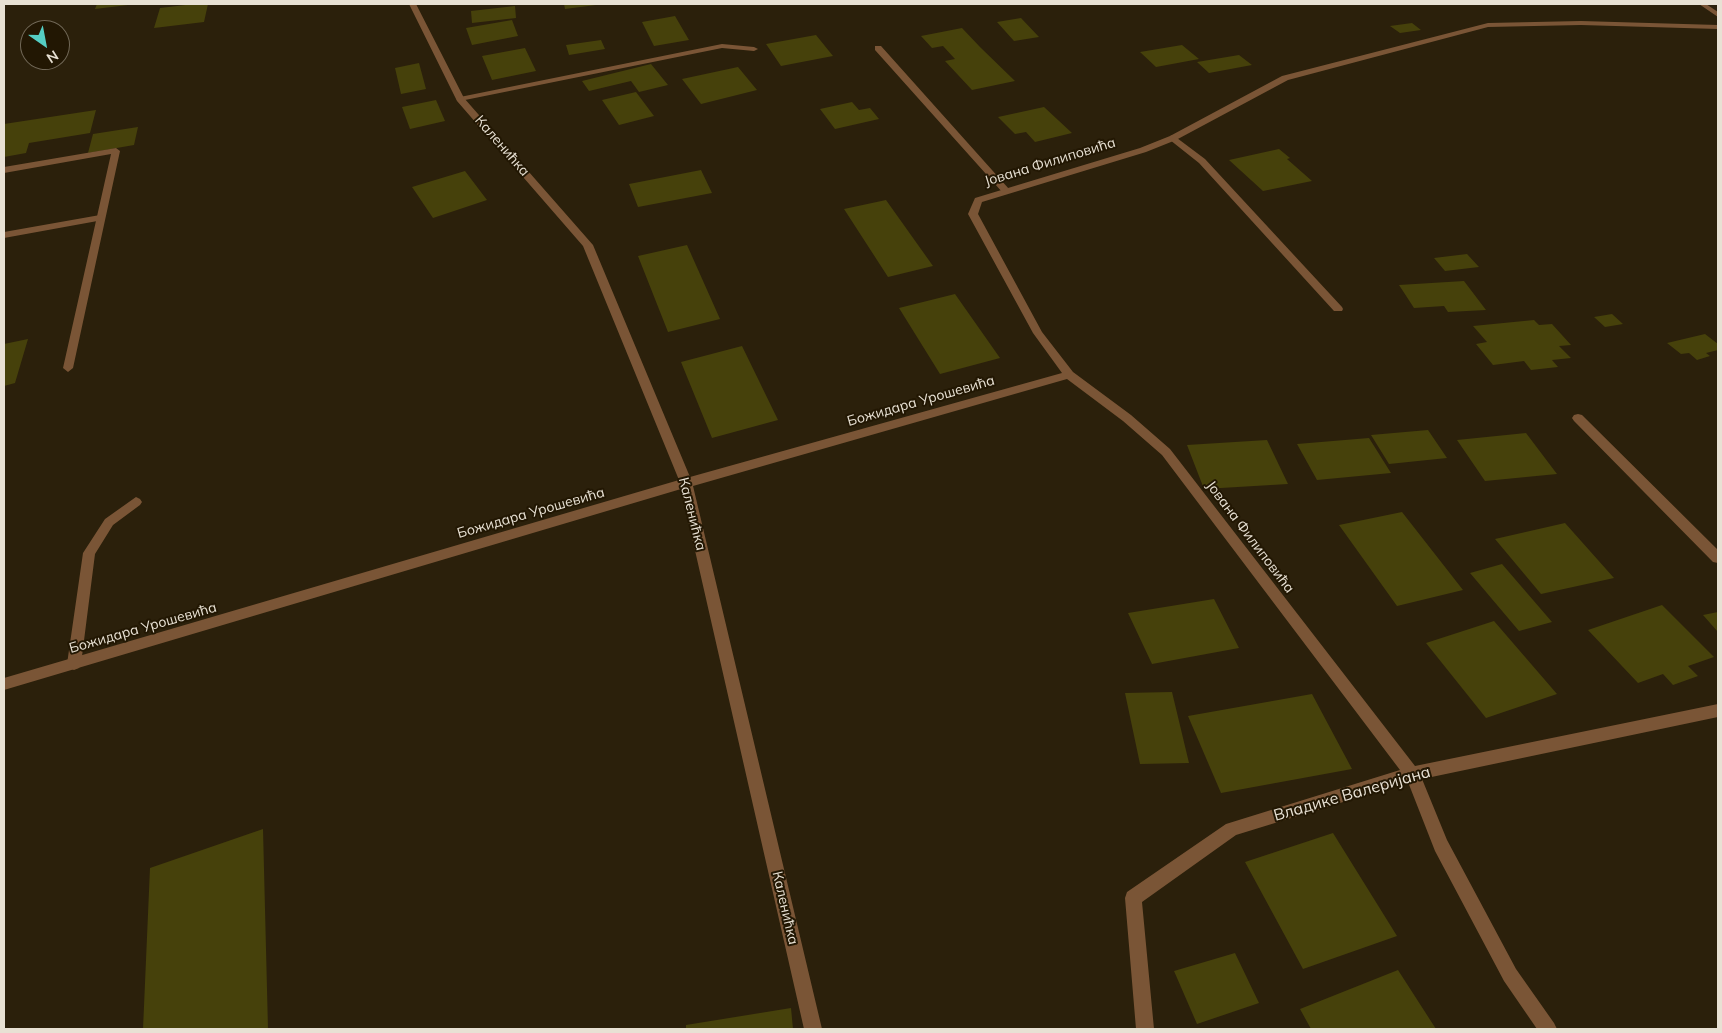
<!DOCTYPE html>
<meta charset="utf-8">
<style>
body{margin:0}
#map{position:relative;width:1722px;height:1033px;overflow:hidden;background:#2b200b;font-family:Mulish,sans-serif}
canvas{display:block}
.frame{position:absolute;inset:0;border:5px solid #e8e1d4;pointer-events:none}
.north{position:absolute;left:20px;top:20px;width:50px;height:50px;box-sizing:border-box;background:#221703;border:1px solid #716857;border-radius:50%;rotate:147deg;font-size:14px;font-weight:700;line-height:20px;text-align:center;color:#e8e1d4}
.north::after{content:'';display:block;margin:auto;width:18px;height:22px;background:#55cec4;clip-path:polygon(50% 0,100% 100%,50% 72%,0 100%)}
</style>
<div id="map">
<canvas width="1722" height="1033"></canvas>
<div class="frame"></div>
<div class="north">N</div>
</div>
<script>
const g = document.querySelector('canvas').getContext('2d');
g.lineJoin = 'round';
function fill(path, color) { g.fillStyle = color; g.fill(path, 'evenodd'); }
function write(font, color, halo, rows, align = 'center') {
  g.font = font + ' Mulish,sans-serif'; g.lineWidth = 4; g.setLineDash([]); g.textBaseline = 'middle'; g.strokeStyle = halo; g.fillStyle = color; for (const [text, x, y, turn = 0] of rows) {
    g.save(); g.translate(x, y); g.rotate((+turn || 0) * Math.PI / 180); g.textAlign = isNaN(turn) ? turn : align; if (halo) g.strokeText(text, 0, 0); g.fillText(text, 0, 0); g.restore();
  }
}
fill(new Path2D(`
 M97,4H128V5L95,9Z
 M194,4H208L204,22L154,28L160,8Z
 M564,4H596V5L565,9Z
 M515,6L516,18L472,23L471,11Z
 M675,16L689,40L654,46L642,22Z
 M1021,18L1039,37L1014,41L997,22Z
 M512,20L518,36L472,45L466,28Z
 M1412,23L1421,30L1400,33L1390,26Z
 M962,28L980,47L1015,81L972,90L945,61L955,59L943,46L932,48L921,36Z
 M816,35L833,56L781,66L766,44Z
 M601,40L605,49L569,55L566,45Z
 M1182,45L1199,59L1156,67L1140,52Z
 M525,48L536,71L492,80L482,56Z
 M1239,55L1252,65L1209,73L1197,62Z
 M419,63L426,89L401,94L395,68Z
 M651,64L668,85L639,92L631,81L589,91L582,81Z
 M738,67L757,90L701,104L682,79Z
 M636,92L654,116L619,125L602,100Z
 M436,100L445,121L410,129L402,107Z
 M852,102L859,110L870,108L879,119L835,129L820,109Z
 M1044,107L1072,133L1035,142L1026,132L1015,134L998,117Z
 M96,110L90,133L29,143L26,153L4,157V124Z
 M138,127L134,145L88,153L93,134Z
 M1279,149L1290,158L1287,159L1312,181L1263,191L1229,160Z
 M701,170L712,193L638,207L629,184Z
 M465,171L487,200L433,218L412,187Z
 M886,200L933,266L888,277L844,209Z
 M687,245L720,319L668,332L638,256Z
 M1467,254L1479,267L1445,271L1434,258Z
 M1464,281L1486,310L1448,312L1444,306L1414,308L1399,285Z
 M955,294L1000,358L940,374L899,308Z
 M1612,314L1623,324L1605,327L1594,317Z
 M1534,320L1539,325L1552,324L1571,345L1559,346L1571,358L1552,360L1558,367L1531,370L1524,361L1493,365L1476,344L1487,342L1473,326Z
 M1705,334L1718,344V350L1706,353L1710,356L1697,360L1689,353L1681,354L1667,343Z
 M28,339L15,383L4,386V344Z
 M742,346L778,420L712,438L681,362Z
 M1428,430L1447,458L1389,464L1371,435Z
 M1526,433L1557,474L1485,481L1457,440Z
 M1369,438L1391,473L1317,480L1297,444Z
 M1267,440L1288,484L1204,489L1187,445Z
 M1402,512L1463,590L1397,606L1339,525Z
 M1565,523L1614,578L1541,594L1495,539Z
 M1502,564L1552,622L1519,631L1470,573Z
 M1214,599L1239,648L1152,664L1128,613Z
 M1662,605L1714,657L1688,666L1698,676L1673,685L1663,674L1638,683L1588,630Z
 M1718,612V632L1703,615Z
 M1494,621L1557,694L1486,718L1426,643Z
 M1172,692L1189,763L1140,764L1125,693Z
 M1312,694L1352,769L1221,793L1188,716Z
 M263,829L268,1029H143L150,868Z
 M1333,833L1397,936L1303,969L1245,862Z
 M1235,953L1259,1003L1197,1024L1174,971Z
 M1398,970L1436,1029H1311L1300,1009Z
 M791,1008L793,1029H686V1025Z`), '#46410b');
fill(new Path2D(`
 M722,44L754,47L758,49L754,51L722,48L460,101L456,99L460,97Z
 M875,46H881L1009,189V193H1003L875,50Z
 M1173,135L1205,159L1342,307L1343,309L1342,311H1334L1199,163L1170,140V136Z
 M116,148L120,151L73,368L68,372L63,368L111,154L4,173V167Z
 M136,497L140,499L142,502L140,505L113,525L95,554L81,664L79,668L74,670L69,668L67,664L83,553L105,519Z`), '#7a5536');
fill(new Path2D(`
 M409,4H416L464,98L593,245L690,477L1062,373L1033,333L968,214L975,198L1140,148L1170,136L1282,76L1488,23L1581,21L1718,25V29L1581,25L1488,27L1288,80L1176,140L1146,152L982,202L978,214L1042,332L1073,372L1131,415L1170,449L1415,766L1718,704V717L1422,779L1447,840L1516,969L1554,1023L1557,1029H1537L1504,981L1435,851L1408,782L1236,835L1142,902L1154,1029H1136L1125,898L1127,892L1226,824L1400,770L1162,455L1123,421L1067,379L693,486L822,1029H804L681,489L4,690V678L679,480L583,246L457,101Z
 M1699,4H1706L1718,12V17Z
 M100,215L103,216V220L4,238V232Z
 M1578,414L1582,415L1718,550V563L1713,562L1574,421L1572,418L1574,415Z`), '#7a5536');
write('14px', '#e8e1d4', '#221703', [
 ["Каленићка",502,146,49],
 ["Јована Филиповића",1050,162,-17],
 ["Божидара Урошевића",921,401,-16],
 ["Божидара Урошевића",531,513,-16],
 ["Каленићка",692,514,76],
 ["Јована Филиповића",1250,537,53],
 ["Божидара Урошевића",143,628,-16],
 ["Каленићка",785,908,77]
]);
write('16px', '#e8e1d4', '#221703', [
 ["Владике Валеријана",1352,794,-16]
]);
</script>
